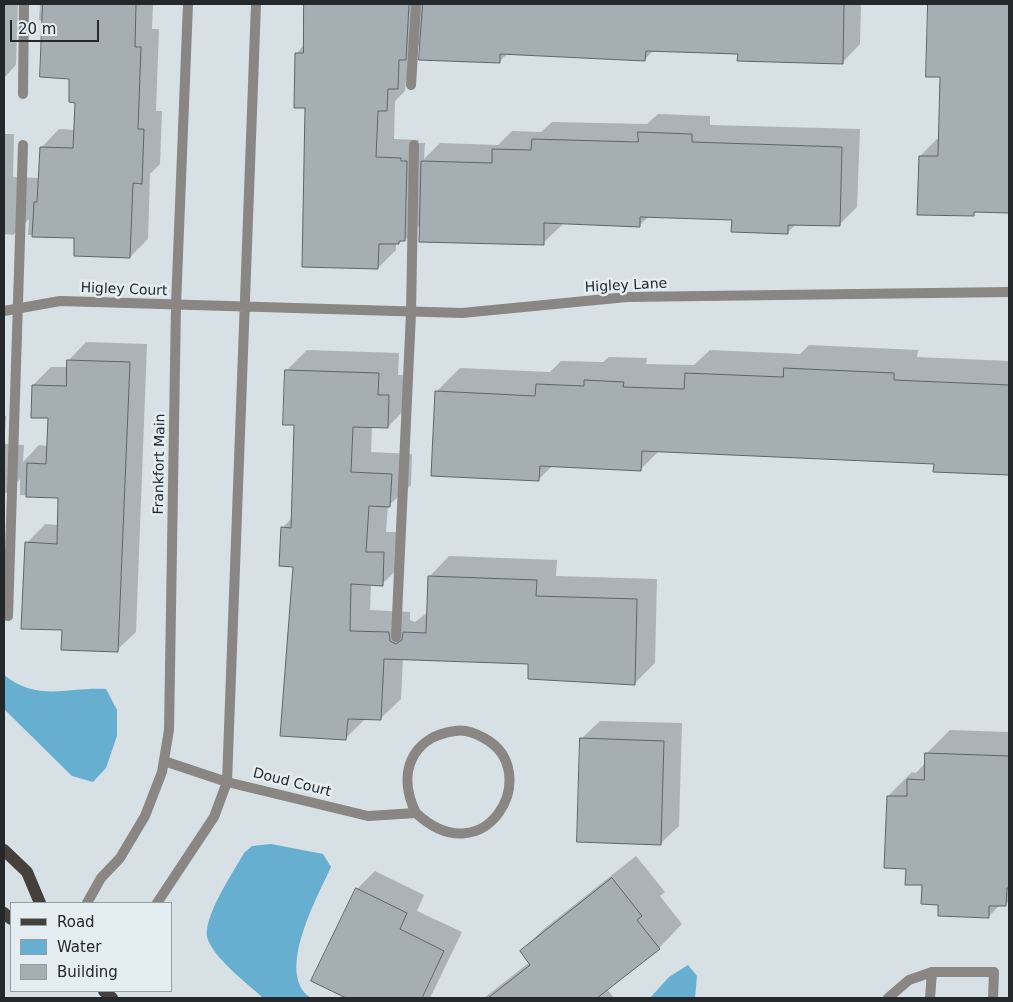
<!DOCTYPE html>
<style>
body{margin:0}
#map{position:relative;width:1013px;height:1002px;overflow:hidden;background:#d6e0e5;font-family:"DejaVu Sans",sans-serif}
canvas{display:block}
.frame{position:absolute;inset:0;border:5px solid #25282a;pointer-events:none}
.legend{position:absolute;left:10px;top:902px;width:162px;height:90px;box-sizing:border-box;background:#e3edf2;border:1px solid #979ea2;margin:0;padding:6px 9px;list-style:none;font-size:15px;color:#25282a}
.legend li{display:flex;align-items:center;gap:10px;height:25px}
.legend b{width:25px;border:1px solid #979ea2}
.scale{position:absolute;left:10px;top:20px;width:89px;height:22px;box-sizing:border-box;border:2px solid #25282a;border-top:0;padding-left:6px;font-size:15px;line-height:18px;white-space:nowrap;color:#25282a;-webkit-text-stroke:4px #e3edf2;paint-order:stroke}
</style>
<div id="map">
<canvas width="1013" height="1002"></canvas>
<div class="frame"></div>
<ul class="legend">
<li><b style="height:6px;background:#45403b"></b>Road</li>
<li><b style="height:14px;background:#66afd0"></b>Water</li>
<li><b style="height:14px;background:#a4aeb3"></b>Building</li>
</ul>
<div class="scale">20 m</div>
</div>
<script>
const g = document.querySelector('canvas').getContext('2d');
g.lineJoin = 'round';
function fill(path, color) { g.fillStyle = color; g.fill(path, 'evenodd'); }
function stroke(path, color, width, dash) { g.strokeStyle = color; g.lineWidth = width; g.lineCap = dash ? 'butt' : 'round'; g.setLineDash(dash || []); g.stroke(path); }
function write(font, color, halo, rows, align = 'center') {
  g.font = font + ' "DejaVu Sans",sans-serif'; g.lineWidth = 5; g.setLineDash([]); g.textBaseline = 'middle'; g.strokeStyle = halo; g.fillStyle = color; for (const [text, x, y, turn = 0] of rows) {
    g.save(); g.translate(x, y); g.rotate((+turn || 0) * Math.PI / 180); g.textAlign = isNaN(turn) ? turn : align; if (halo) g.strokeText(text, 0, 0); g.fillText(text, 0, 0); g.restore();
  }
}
fill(new Path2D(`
 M4,675C38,702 67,687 106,689L117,710V736L106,768L93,782L72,776L4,709Z
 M271,844L323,854L331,867C318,896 274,974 311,998H263C247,983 216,960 208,940C200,921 234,871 244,853L252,846Z
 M688,965L697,976L695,998H650L669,977Z`), '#66afd0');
fill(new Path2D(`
 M4,4H18L16,65L4,78Z
 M40,4H153L152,29H159L156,111H162L160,164L150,174L148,239L130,257L75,237L28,235L29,219L13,235L4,234V134H14L13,177L40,178L41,148L59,129L75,130L76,102L71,77L44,21L39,20Z
 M306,4H861L860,44L842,63L739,52L654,50L645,59L508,53L499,62L422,42L417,47L416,70L406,80L405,91L395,101L394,139L419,140L418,143H425L424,159L440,143L498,145L512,131L541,132L552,122L647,124L658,114L710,116V125L860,129L857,207L839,225L796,224L787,233L733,219L649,216L640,225L562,222V225L543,243L421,224L405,240L396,243V250L378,268L306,107L297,53L304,45Z
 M930,4H1009V211H977L973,215L920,156L940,136L941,76H928Z
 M86,342L147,344L136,632L117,650L63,629L27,543L45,524L59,525L60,497L20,495V479L4,495V416H6L4,444L24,445L23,462L39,445L48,446L49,417L33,385L51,367H68V361Z
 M809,345L918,350L917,357L1009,361V474L935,471V463L659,451L641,469L553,465L538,480L437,391L460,368L550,372L561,361L603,362L609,357L647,358L646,364L694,365L710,350L800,354Z
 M307,350L399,353L398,375H409L408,406L388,427L372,426L371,452L412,454L411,485L388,506L386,532H404L403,564L382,584H371L370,610L410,612V620L415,622L428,612L429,577L449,556L557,560L556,576L657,579L655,663L634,684L530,662L403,658L401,699L380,719L366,718L346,738L281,735L294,566L282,528L292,518L296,424L287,370Z
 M600,721L682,723L679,826L660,844L581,739Z
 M950,730L1009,732V901L1005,905H1000L988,917L939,904L907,868L888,796L912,772L916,773L926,762V754Z
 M636,856L665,892L660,896L682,924L659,948L607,989L614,998H484L530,962L521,951L545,928Z
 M375,871L424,895L417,911L462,932L430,998H349L313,981L357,889Z`), '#0003');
const building = new Path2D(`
 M43,4H136L135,47H141L138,129H144L142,184L133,183L130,258L74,256V238L32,237L34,202H37L40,147L73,148L75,103L69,102V79L40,77Z
 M304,4H409L406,60H399L398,89H388L387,111H378L376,157L401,158V161H407L405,241H399V244H379L378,269L302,267L305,108H294L295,53H303Z
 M423,4H844L843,64L737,61L738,54L646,51L645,61L500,54V63L419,60Z
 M928,4H1009V213L974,212V216L917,215L919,156H938L940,77H926Z
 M638,132L692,134V142L842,147L840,226L788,225V234L731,232L732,220L640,217V227L544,223V245L419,242L421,161L492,163V149L531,150L532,139L638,142Z
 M67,360L130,362L118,652L61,650L62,630L21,629L25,542L57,544L58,498L26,497L27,463L46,464L48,418H31L32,385L66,386Z
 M784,368L894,373V380L1009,385V475L933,472L934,464L642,451L641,471L540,466L539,481L431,476L435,391L535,396L536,384L584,386V380L624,382L623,387L684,389L685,373L783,377Z
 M285,370L379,373L378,395H389L388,428L353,427L351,472L392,474L390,507L369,506L366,552H384L383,586L351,584L350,631L389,632L390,641L396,644L402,640L403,632L426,633L428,576L537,580L536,596L637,599L635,685L528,679V664L384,659L381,720L348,719L346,740L280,736L293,567L279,566L281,527L291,528L294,425H283Z
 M580,738L664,741L661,845L577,842Z
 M925,753L1009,756V888H1007L1006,906H989V918L938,916V905L921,904L922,885H905L906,869L884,868L887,796H907V779L924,780Z
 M612,878L642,916L637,920L660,949L597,998H488L530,965L520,951Z
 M356,888L407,913L400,929L444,951L422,998H346L311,981Z`);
fill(building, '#a4aeb3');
stroke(building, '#5d656a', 1);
stroke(new Path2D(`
 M411,85L416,4
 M23,94L24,4
 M8,616L23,145
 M396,637L411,313L414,145
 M888,998L909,980L932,972H994L993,998
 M930,998L932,972`), '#898683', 10);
stroke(new Path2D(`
 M4,311L60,301L462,313L627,297L1009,292
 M164,761L227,782L368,816L416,813C486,878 545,771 484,738C475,733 465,729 455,731C410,737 397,775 416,813
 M87,903L101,878L120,858L145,816L162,772L169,730L176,305L188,4
 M157,903L214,817L227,782L256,4`), '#898683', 10);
stroke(new Path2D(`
 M4,850L27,872L40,903
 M4,913L11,919
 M104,991L112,998`), '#45403b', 12);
write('14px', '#25282a', '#e3edf2', [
 ["Higley Lane",626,286,-3],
 ["Higley Court",124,290,2],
 ["Frankfort Main",160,464,-89],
 ["Doud Court",292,783,14]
]);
</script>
